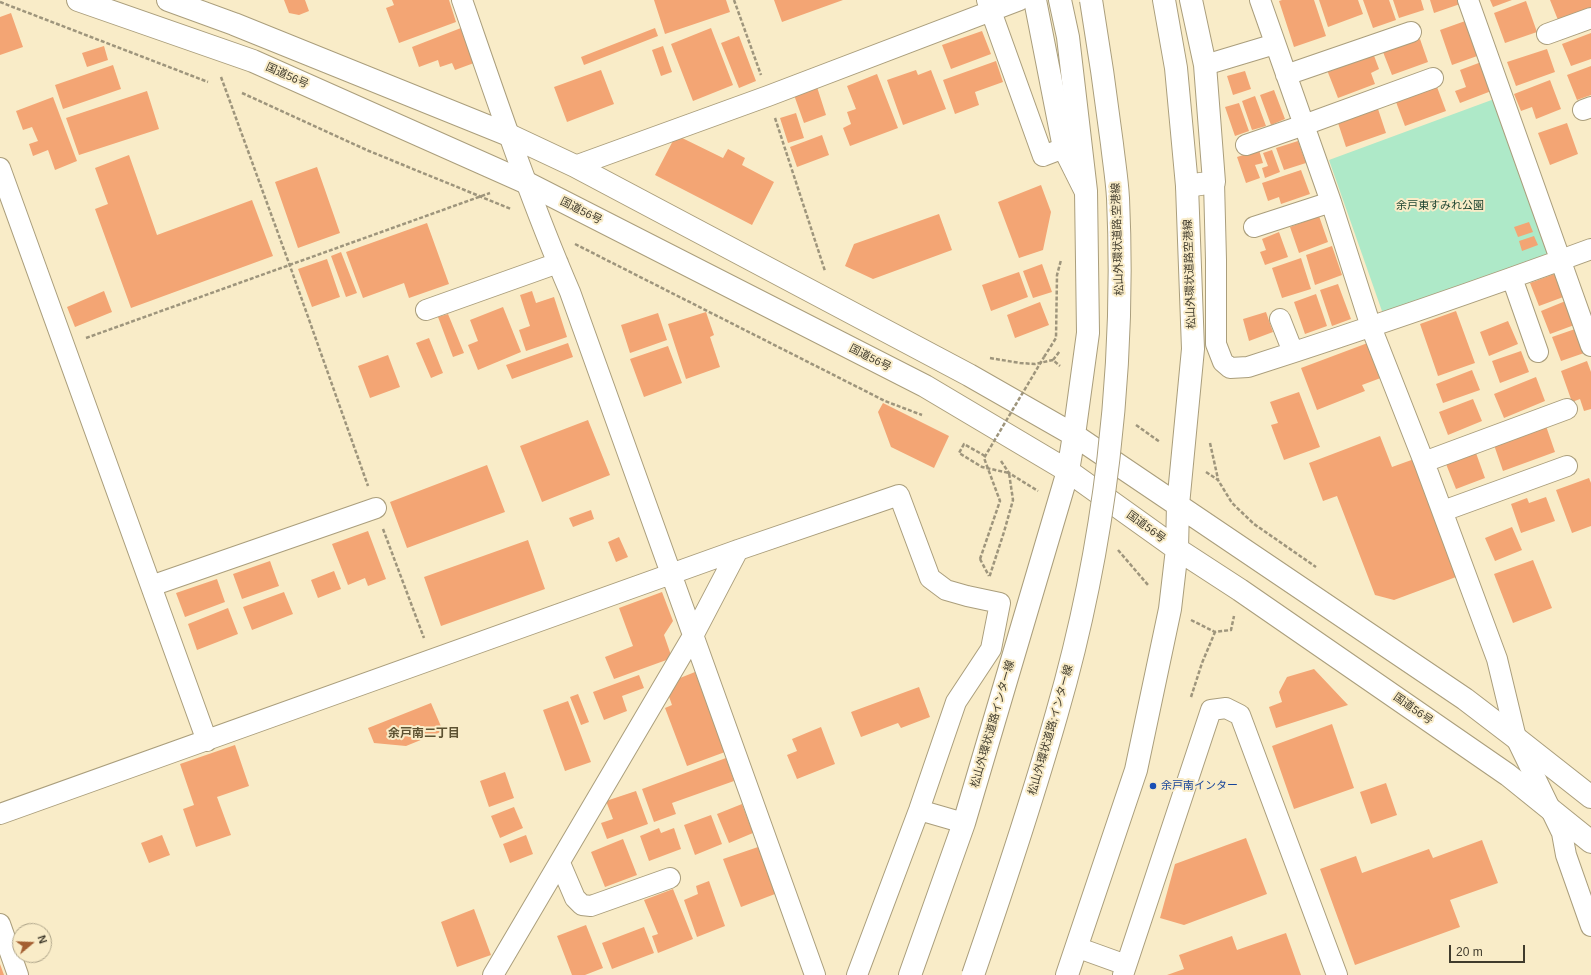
<!DOCTYPE html>
<meta charset="utf-8">
<style>
body{margin:0}
#map{position:relative;width:1591px;height:975px;overflow:hidden;background:#f9ecc8;font-family:Helvetica,sans-serif}
canvas{display:block}
.north{position:absolute;left:12px;top:923px;width:40px;height:40px;box-sizing:border-box;background:#f9ecc8;border:1px solid #afa58a;border-radius:50%;rotate:71deg;font-size:11px;font-weight:700;line-height:16px;text-align:center;color:#403b2c}
.north::after{content:'';display:block;margin:auto;width:14px;height:18px;background:#a45f32;clip-path:polygon(50% 0,100% 100%,50% 72%,0 100%)}
.scale{position:absolute;left:1449px;top:945px;width:76px;height:18px;box-sizing:border-box;border:2px solid #403b2c;border-top:0;padding-left:5px;font-size:12px;line-height:14px;white-space:nowrap;color:#403b2c;-webkit-text-stroke:3px #f9ecc8;paint-order:stroke}
</style>
<div id="map">
<canvas width="1591" height="975"></canvas>
<div class="north">N</div>
<div class="scale">20 m</div>
</div>
<script>
const g = document.querySelector('canvas').getContext('2d');
g.lineJoin = 'round';
function fill(path, color) { g.fillStyle = color; g.fill(path, 'evenodd'); }
function stroke(path, color, width, dash) { g.strokeStyle = color; g.lineWidth = width; g.lineCap = dash ? 'butt' : 'round'; g.setLineDash(dash || []); g.stroke(path); }
function write(font, color, halo, rows, align = 'center') {
  g.font = font + ' Helvetica,"Noto Sans JP",sans-serif'; g.lineWidth = 4; g.setLineDash([]); g.textBaseline = 'middle'; g.strokeStyle = halo; g.fillStyle = color; for (const [text, x, y, turn = 0] of rows) {
    g.save(); g.translate(x, y); g.rotate((+turn || 0) * Math.PI / 180); g.textAlign = isNaN(turn) ? turn : align; if (halo) g.strokeText(text, 0, 0); g.fillText(text, 0, 0); g.restore();
  }
}
fill(new Path2D(`
 M1497,98L1552,253L1383,314L1329,160Z`), '#aee9c8');
fill(new Path2D(`
 M284,0H305L309,11L299,15L289,13Z
 M392,0H449L456,22L399,43L386,8L394,5Z
 M654,0H726L730,12L665,34Z
 M774,0H843L782,22Z
 M1282,0H1314L1326,36L1294,47L1279,1Z
 M1319,0H1358L1363,14L1328,27Z
 M1363,0H1389L1396,20L1373,28Z
 M1393,0H1421L1424,10L1399,18Z
 M1430,0H1461L1463,3L1434,13Z
 M1490,0H1512L1493,7Z
 M1550,0H1591V8L1558,20Z
 M1526,1L1537,32L1505,43L1494,13Z
 M11,13L23,47L0,55V17Z
 M1468,20L1480,55L1452,65L1440,30Z
 M461,28L474,63L455,70L452,63L440,67L438,60L419,67L412,47Z
 M655,28L658,36L584,65L581,57Z
 M711,28L733,85L693,101L671,44Z
 M982,31L991,54L951,69L942,45Z
 M1591,33V59L1571,66L1562,44Z
 M739,36L756,81L739,88L721,43Z
 M1420,39L1428,62L1392,75L1383,52Z
 M104,46L108,60L87,67L82,53Z
 M663,46L672,72L661,76L652,50Z
 M1547,49L1555,72L1516,86L1507,62Z
 M1373,53L1379,69L1371,73L1375,84L1338,98L1327,70Z
 M996,61L1003,82L975,92L979,105L955,114L943,80Z
 M1484,61L1494,90L1460,103L1455,91L1466,87L1460,70Z
 M113,65L121,89L63,109L55,85Z
 M1591,66V95L1577,100L1567,75Z
 M601,70L614,104L567,122L554,87Z
 M916,70L918,75L931,70L946,109L903,125L887,80Z
 M1245,71L1251,89L1233,95L1227,76Z
 M877,74L898,128L850,146L843,128L851,124L847,112L856,109L847,86Z
 M1550,80L1561,109L1536,119L1532,107L1521,111L1514,94Z
 M817,87L826,115L804,123L794,95Z
 M1437,87L1446,111L1405,126L1396,102Z
 M1274,90L1285,119L1271,125L1260,95Z
 M147,91L159,129L79,155L66,118Z
 M1255,96L1266,126L1252,130L1242,101Z
 M53,97L77,161L55,170L48,150L33,156L29,144L38,141L32,127L23,130L16,111Z
 M1239,103L1249,131L1235,136L1225,107Z
 M1378,109L1386,133L1346,147L1338,123Z
 M796,113L804,138L788,143L780,118Z
 M1567,123L1578,154L1550,165L1538,133Z
 M676,135L723,158L728,149L745,158L742,165L774,182L752,225L655,175Z
 M822,135L829,155L797,167L790,147Z
 M1298,141L1306,163L1284,170L1276,148Z
 M1259,150L1263,163L1255,165L1260,178L1246,183L1237,157Z
 M1272,150L1280,172L1265,178L1262,168L1268,166L1263,153Z
 M129,155L157,235L252,200L273,256L131,308L95,209L108,204L95,168Z
 M317,167L340,233L298,248L275,182Z
 M1301,170L1310,194L1281,204L1279,197L1268,201L1262,183Z
 M1041,185L1051,212L1043,250L1019,258L998,202Z
 M939,214L952,250L873,279L845,266L854,244Z
 M1319,216L1328,242L1299,253L1290,227Z
 M1529,222L1533,232L1518,237L1514,227Z
 M427,223L449,284L409,298L404,283L363,298L346,252Z
 M1279,232L1288,257L1265,265L1260,252L1266,250L1262,239Z
 M1534,236L1538,245L1522,251L1519,241Z
 M1332,246L1342,275L1315,285L1306,255Z
 M341,252L357,293L346,297L331,256Z
 M1301,258L1311,289L1282,298L1272,268Z
 M327,259L340,297L312,307L298,269Z
 M1042,264L1052,292L1033,298L1023,271Z
 M1019,272L1028,297L991,311L982,285Z
 M1557,273L1566,296L1539,306L1530,283Z
 M1338,284L1351,319L1332,326L1320,290Z
 M104,291L112,312L75,327L67,307Z
 M532,291L536,303L554,297L567,337L526,351L519,330L530,326L520,295Z
 M1316,294L1327,326L1305,334L1294,302Z
 M1568,300L1577,324L1550,334L1541,311Z
 M1040,302L1049,325L1015,338L1007,315Z
 M503,307L521,352L478,370L468,345L478,341L470,320Z
 M1456,311L1475,363L1438,376L1420,324Z
 M706,312L714,335L710,337L720,367L686,379L668,324Z
 M1266,312L1273,332L1249,341L1243,319Z
 M658,313L667,340L630,353L621,325Z
 M448,314L464,353L453,357L438,317Z
 M1508,321L1518,344L1489,356L1480,332Z
 M1578,328L1587,352L1561,361L1552,337Z
 M429,338L443,373L431,378L416,343Z
 M1373,341L1386,376L1362,385L1365,391L1317,410L1301,368Z
 M568,343L573,357L512,379L506,365Z
 M668,346L682,383L644,397L630,359Z
 M1521,351L1529,372L1500,383L1492,361Z
 M388,355L400,387L370,398L358,366Z
 M1587,361L1591,372V409L1584,411L1580,399L1572,402L1561,371Z
 M1472,370L1480,390L1443,403L1436,384Z
 M1536,377L1545,401L1504,418L1494,394Z
 M1299,392L1320,447L1284,460L1271,425L1278,423L1270,402Z
 M1473,399L1482,421L1448,435L1439,412Z
 M883,403L949,436L934,468L891,447L878,412Z
 M588,420L610,475L542,502L520,446Z
 M1546,426L1555,452L1503,471L1494,445Z
 M1380,436L1392,467L1417,458L1449,539L1443,541L1456,577L1394,600L1375,595L1337,496L1323,501L1309,463Z
 M1476,453L1485,478L1456,489L1446,464Z
 M487,465L505,512L407,548L390,502Z
 M1589,478L1591,483V526L1572,533L1556,490Z
 M1546,497L1555,521L1521,533L1511,504L1527,498L1529,503Z
 M591,510L594,519L573,527L569,518Z
 M1512,527L1522,550L1495,561L1485,538Z
 M368,531L386,579L368,586L365,578L348,585L332,544Z
 M619,537L628,557L616,562L608,542Z
 M528,540L545,589L441,626L424,577Z
 M1533,560L1552,608L1513,623L1494,574Z
 M270,561L279,586L242,599L233,574Z
 M334,571L341,589L318,598L311,580Z
 M217,579L225,602L185,617L176,593Z
 M284,592L293,614L252,630L243,607Z
 M662,592L673,621L664,635L672,658L614,679L605,657L633,646L619,608Z
 M228,608L238,634L197,650L188,624Z
 M1314,669L1348,705L1276,728L1269,707L1282,702L1279,692L1287,677Z
 M695,672L725,752L687,766L665,708L672,705L667,691L675,680Z
 M639,675L644,688L622,696L627,711L604,720L593,692Z
 M919,687L930,717L901,728L898,723L861,737L851,712Z
 M578,694L589,722L581,725L570,697Z
 M568,701L591,762L565,771L543,710Z
 M431,703L443,731L406,746L374,743L368,728Z
 M1332,724L1354,788L1294,809L1272,746Z
 M821,727L835,764L797,779L787,755L797,751L792,739Z
 M235,745L249,786L217,797L231,835L196,847L183,809L194,805L180,764Z
 M726,758L734,781L672,803L676,814L654,822L642,789Z
 M505,772L514,798L489,807L480,781Z
 M1386,783L1397,815L1371,824L1360,792Z
 M636,791L648,824L607,839L601,823L613,819L606,801Z
 M742,804L753,833L729,843L717,814Z
 M514,807L523,828L500,838L491,816Z
 M711,815L722,844L695,855L684,825Z
 M659,828L661,833L674,828L681,849L649,861L640,836Z
 M162,835L170,855L149,863L141,843Z
 M526,835L533,854L510,863L503,844Z
 M1246,838L1267,894L1184,925L1160,918L1175,864Z
 M623,839L637,875L605,887L591,852Z
 M1482,840L1498,883L1450,900L1460,927L1355,965L1320,869L1356,856L1362,873L1429,849L1433,858Z
 M758,847L775,894L741,907L723,859Z
 M709,881L725,926L697,937L684,900L698,894L696,886Z
 M673,889L693,939L658,953L652,936L658,934L644,900Z
 M474,909L491,955L457,967L441,922Z
 M586,925L603,968L585,975H572L557,936Z
 M644,927L654,953L612,969L602,943Z
 M1286,933L1301,975H1167L1184,969L1179,955L1232,936L1237,950Z
 M0,964L4,975H0Z`), '#f3a574');
const minor = new Path2D(`
 M462,0C496,98 529,197 570,292L815,975
 M987,0L1043,156L1064,148
 M1260,0L1331,202L1371,327L1424,462L1497,659L1516,738L1562,833L1566,855L1591,926
 M1468,0L1591,346
 M1547,34L1591,18
 M1205,65L1275,44
 M1286,75L1411,32
 M1583,110L1591,107
 M1246,145L1304,125L1433,78
 M575,166L768,96L1020,0
 M0,168L207,741
 M1214,182L1216,260V344L1223,362L1230,368L1248,367C1363,330 1477,291 1591,249
 M1254,227L1331,202
 M1512,278L1538,352
 M426,310L558,263
 M1280,319L1293,352
 M1424,462L1567,409
 M1443,511L1567,466
 M151,586L376,508
 M919,810L964,823
 M0,814L738,550L899,495L930,578L946,590L967,596L1000,603L991,649L956,702L919,810L857,975
 M560,863L575,898L582,905L591,906L670,878
 M0,924L18,975
 M1076,947L1126,965
 M493,975L694,634L738,550
 M1123,975L1211,710L1226,708L1240,715L1337,975`);
const tertiary = new Path2D(`
 M1035,0L1064,148L1085,190
 M1187,186L1214,182L1205,65L1191,0`);
const trunk = new Path2D(`
 M78,0L253,61L527,183L925,386L1068,471L1177,549L1240,590L1508,775L1591,842
 M168,0L234,24L509,135L575,166L969,375L1074,435L1465,699L1516,738L1591,797
 M910,975L964,823L1068,471L1074,435L1088,333L1086,191L1068,37L1060,0
 M1067,975L1136,770L1170,609L1177,549L1178,505L1193,349L1187,186L1176,68L1164,0`);
stroke(minor, '#aa9e7c', 22);
stroke(tertiary, '#aa9e7c', 24);
stroke(trunk, '#aa9e7c', 24);
stroke(new Path2D(`
 M734,0L761,75
 M0,2L208,82
 M221,77L290,266L368,486
 M242,93L369,151L511,209
 M775,118L825,271
 M575,244L885,401L922,415
 M86,338L490,193
 M1044,357L1056,338L1057,275L1061,260
 M990,358L1020,363L1035,364L1053,360L1060,366
 M1053,360L1060,351
 M1136,425L1160,442
 M1210,443L1218,479
 M985,456L964,444L959,453L982,467L1009,473L1013,500L1004,532L989,578
 M1001,461L1009,473L1038,491
 M1206,472L1218,480L1232,503L1254,524L1316,567
 M383,529L424,638
 M1118,550L1148,585
 M980,559L989,576
 M1191,620L1215,632L1231,630L1234,616
 M1191,697L1202,663L1215,632`), '#9e957c', 2.5, [4, 2]);
stroke(minor, '#fff', 20);
stroke(tertiary, '#fff', 22);
stroke(trunk, '#fff', 22);
const motorwayBridge = new Path2D(`
 M973,975C1003,888 1032,801 1057,713C1105,547 1126,371 1118,198C1117,180 1114,162 1112,144C1106,96 1099,48 1091,0`);
stroke(motorwayBridge, '#aa9e7c', 24, []);
stroke(new Path2D(`
 M980,559L1000,501L984,458L1044,357`), '#9e957c', 2.5, [4, 2]);
stroke(motorwayBridge, '#fff', 22);
for (const [x, y, r, color] of [
 [1153,786,4,"#1a4fb4"]
]) { const dot = new Path2D(); dot.arc(x, y, r, 0, 2 * Math.PI); g.fillStyle = color; g.fill(dot); stroke(dot, '#f9ecc8', 1.5); }
write('11px', '#403b2c', '#f9ecc8', [
 ["国道56号",287,76,24],
 ["国道56号",581,211,27],
 ["松山外環状道路;空港線",1118,239,-92],
 ["松山外環状道路空港線",1190,274,-92],
 ["国道56号",870,358,27],
 ["国道56号",1146,527,36],
 ["国道56号",1413,709,35],
 ["松山外環状道路インター線",993,724,-74],
 ["松山外環状道路;インター線",1051,730,-74]
]);
write('11px', '#1b422f', '#f9ecc8', [
 ["余戸東すみれ公園",1440,206]
]);
write('11px', '#164399', '#f9ecc8', [
 ["余戸南インター",1161,786]
], 'left');
write('bold 12px', '#5d5232', '#f9ecc8', [
 ["余戸南二丁目",424,734]
]);
</script>
